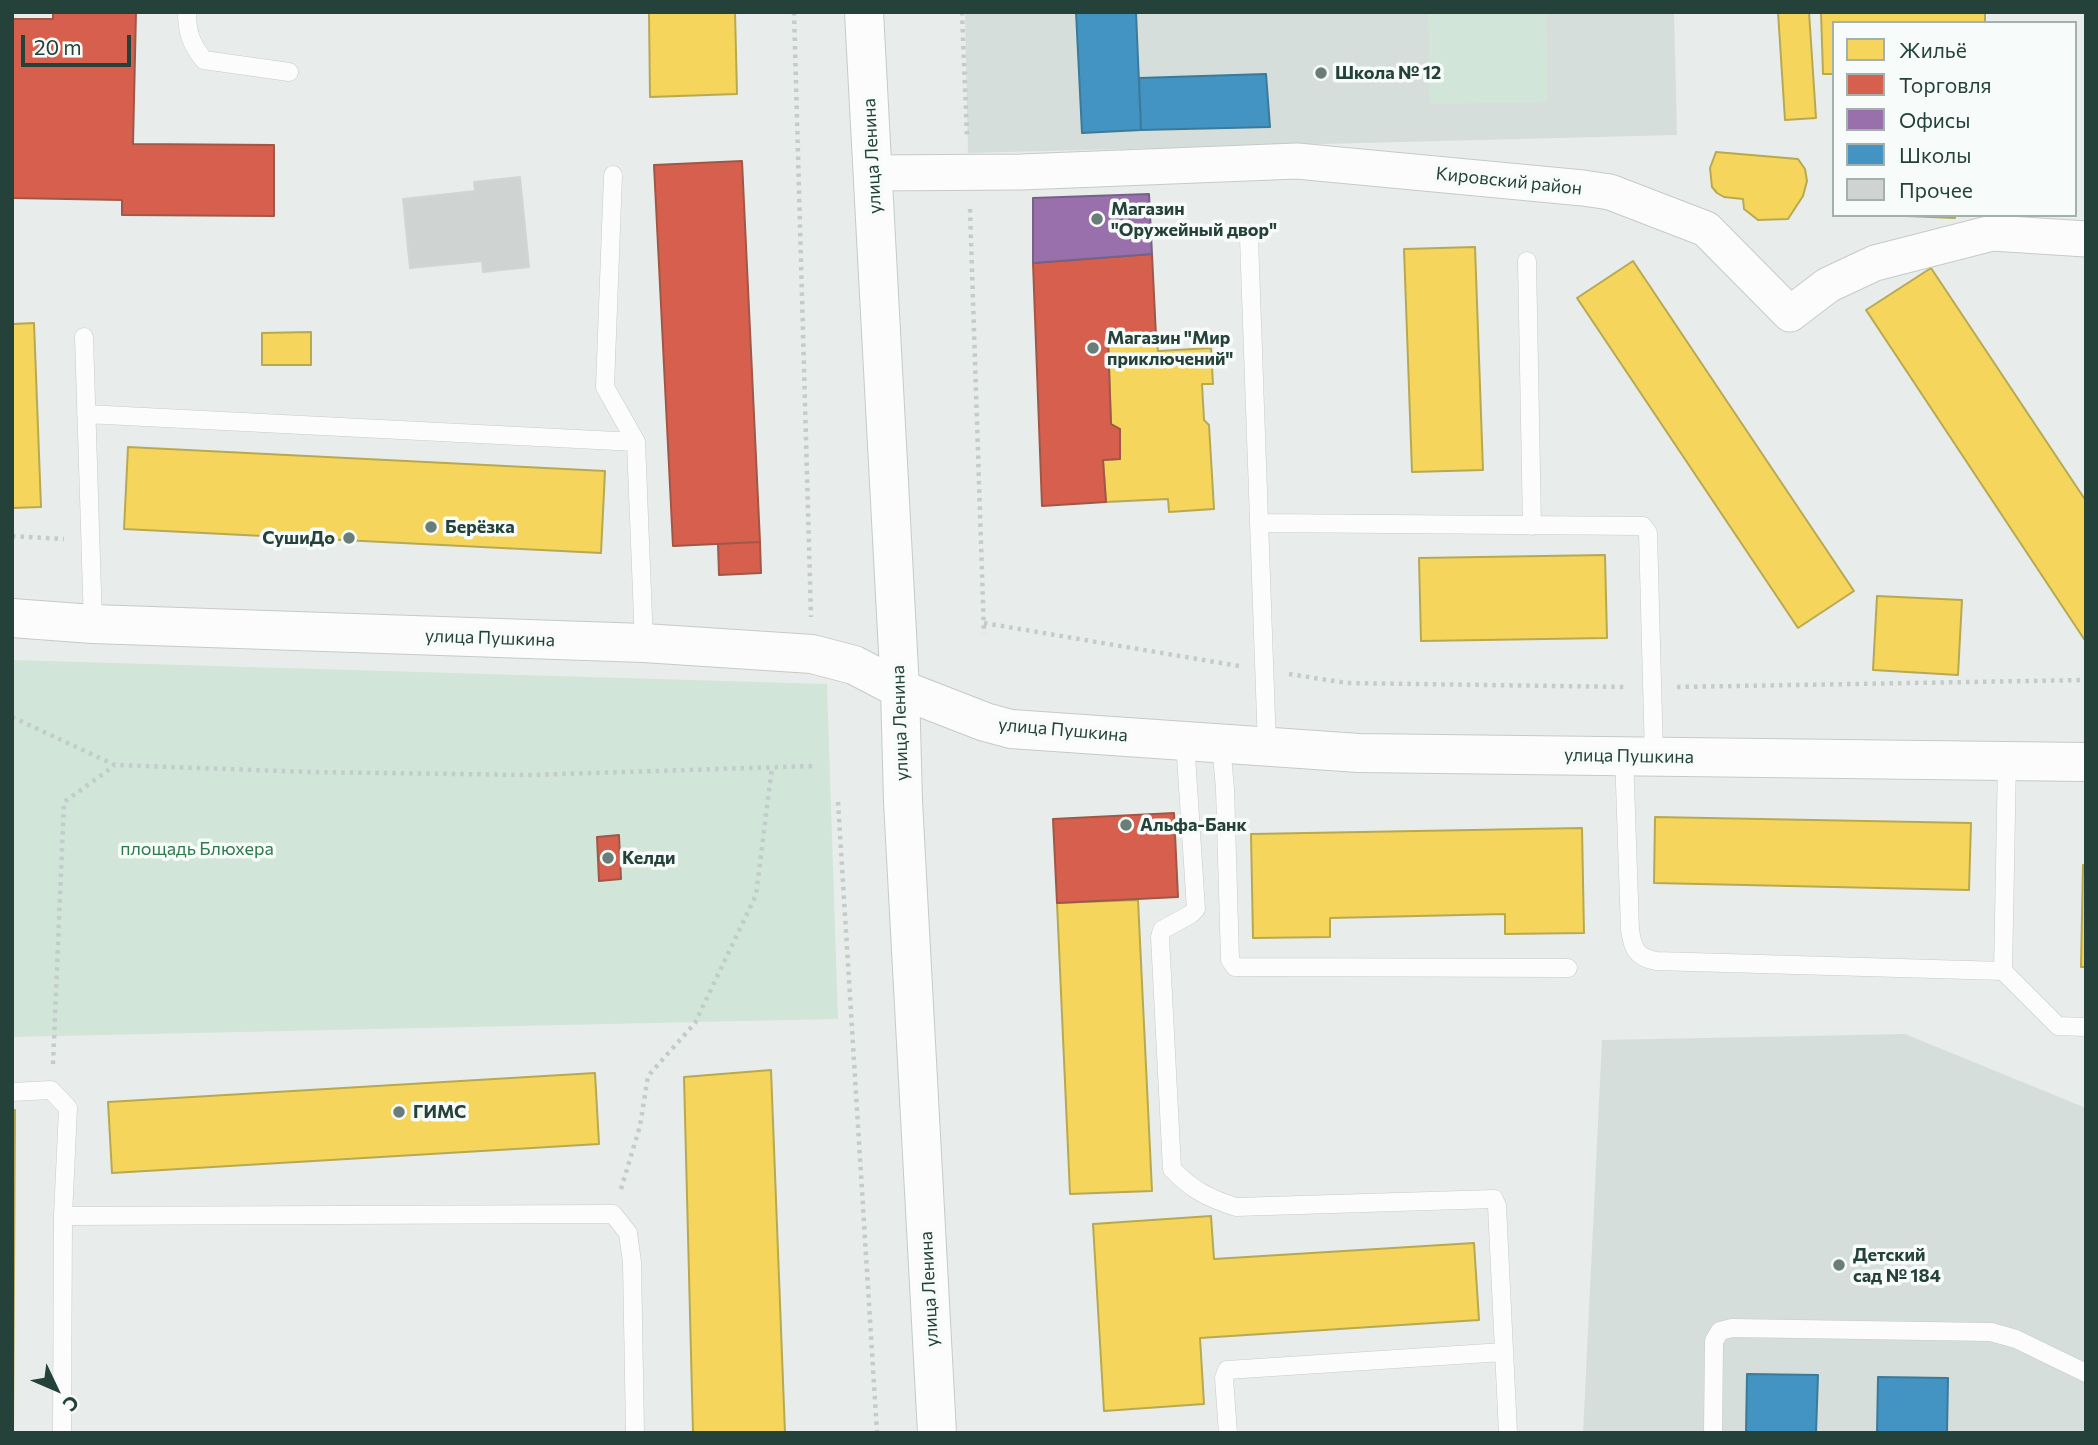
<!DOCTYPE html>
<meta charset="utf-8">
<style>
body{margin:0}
#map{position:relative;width:2098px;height:1445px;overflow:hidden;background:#e8edeb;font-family:Commissioner,sans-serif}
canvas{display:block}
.frame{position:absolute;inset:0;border:14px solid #24423a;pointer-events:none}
.legend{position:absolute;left:1832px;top:21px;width:245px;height:196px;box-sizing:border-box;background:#f7fbf9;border:2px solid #a3b1ad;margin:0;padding:9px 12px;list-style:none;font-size:21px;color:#24423a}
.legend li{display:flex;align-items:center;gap:14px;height:35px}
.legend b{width:35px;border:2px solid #a3b1ad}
.north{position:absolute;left:21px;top:1354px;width:70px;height:70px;-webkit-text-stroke:5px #f7fbf9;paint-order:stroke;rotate:134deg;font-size:19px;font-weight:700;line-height:28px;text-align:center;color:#24423a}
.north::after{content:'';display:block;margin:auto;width:24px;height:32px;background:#24423a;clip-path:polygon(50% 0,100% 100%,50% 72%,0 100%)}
.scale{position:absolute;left:21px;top:35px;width:110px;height:32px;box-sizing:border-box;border:4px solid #24423a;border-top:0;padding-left:9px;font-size:21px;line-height:24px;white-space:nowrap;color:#24423a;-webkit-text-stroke:5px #f7fbf9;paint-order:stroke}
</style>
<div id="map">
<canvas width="2098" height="1445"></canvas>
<div class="frame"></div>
<ul class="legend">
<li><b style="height:19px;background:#f6d55c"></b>Жильё</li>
<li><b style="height:19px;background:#d6604d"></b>Торговля</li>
<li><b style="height:19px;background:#9970ab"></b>Офисы</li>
<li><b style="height:19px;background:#4393c3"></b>Школы</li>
<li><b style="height:19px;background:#cfd4d2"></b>Прочее</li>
</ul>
<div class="north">С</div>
<div class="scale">20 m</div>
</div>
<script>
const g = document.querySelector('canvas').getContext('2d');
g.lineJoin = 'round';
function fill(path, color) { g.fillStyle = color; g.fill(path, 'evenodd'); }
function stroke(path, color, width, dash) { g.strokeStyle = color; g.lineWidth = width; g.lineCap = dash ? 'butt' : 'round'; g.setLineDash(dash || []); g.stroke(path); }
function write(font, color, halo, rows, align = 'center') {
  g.font = font + ' Commissioner,sans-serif'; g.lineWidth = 7; g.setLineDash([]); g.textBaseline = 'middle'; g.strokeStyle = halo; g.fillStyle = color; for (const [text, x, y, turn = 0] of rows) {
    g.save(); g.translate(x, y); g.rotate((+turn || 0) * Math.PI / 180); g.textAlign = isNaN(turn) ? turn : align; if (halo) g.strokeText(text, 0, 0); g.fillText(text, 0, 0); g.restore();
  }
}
fill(new Path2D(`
 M965,12H1674L1677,135L968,153Z
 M1905,1034L2086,1108V1433H1583L1602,1040Z`), '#d6dedb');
fill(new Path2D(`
 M1428,12H1546L1547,102L1430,104Z
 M12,660L827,684L838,1019L12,1037Z`), '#d1e6d8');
const homes = new Path2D(`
 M649,12H735L737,94L650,97Z
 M1778,12H1809L1816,118L1785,120Z
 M1821,12H1985V23H1834V74H1823Z
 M1716,152L1798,159L1805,169L1807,181L1803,196L1788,219L1758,220L1744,209L1743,199L1724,197L1717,193L1712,187L1710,168Z
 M1882,215H1955V218Z
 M1475,247L1483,470L1412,472L1404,249Z
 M1633,261L1854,591L1798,628L1577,298Z
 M1931,268L2086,501V642L1866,310Z
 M34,323L41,507L12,508V324Z
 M311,332V365H262V333Z
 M1156,336L1158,351L1211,348L1213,384H1202L1204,420L1209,425L1214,509L1169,512L1168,499L1106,502L1103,460L1120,459V429L1111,424L1108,339Z
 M128,447L605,471L601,553L124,529Z
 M1605,555L1607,638L1421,641L1419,558Z
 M1877,596L1962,600L1958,675L1873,670Z
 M1655,817L1971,823L1969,890L1654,883Z
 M1582,828L1584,933L1505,934V914L1330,918V937L1253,938L1251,834Z
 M2083,865H2086V967H2081Z
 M1138,900L1152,1191L1070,1194L1057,903Z
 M771,1070L785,1433H693L684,1077Z
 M595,1073L599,1144L112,1173L108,1102Z
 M12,1110H15L13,1433H12Z
 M1211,1216L1214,1259L1474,1243L1479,1320L1200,1338L1204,1404L1104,1411L1093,1224Z`);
fill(homes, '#f6d55c');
stroke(homes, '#b7a952', 2);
const shops = new Path2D(`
 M53,12H136L133,144L274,145V216L122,215V200L12,198V19H53Z
 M742,161L760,542L673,546L654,165Z
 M1152,254L1156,336L1108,339L1111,424L1120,429V459L1103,460L1106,502L1042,506L1033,263Z
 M760,542L761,573L719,575L718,544Z
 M1174,813L1178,897L1057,903L1053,819Z
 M619,835L621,879L599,881L597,837Z`);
fill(shops, '#d6604d');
stroke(shops, '#a15747', 2);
const offices = new Path2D(`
 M1149,194L1152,254L1033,263V198Z`);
fill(offices, '#9970ab');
stroke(offices, '#766289', 2);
const schools = new Path2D(`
 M1076,12H1136L1141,130L1082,133Z
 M1266,74L1270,127L1141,130L1139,78Z
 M1747,1374L1818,1375L1816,1433H1746Z
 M1878,1377L1948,1378L1947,1433H1877Z`);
fill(schools, '#4393c3');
stroke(schools, '#3a7b9a', 2);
const building = new Path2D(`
 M520,177L529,267L483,272L482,261L410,268L403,199L475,191L474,182Z`);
fill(building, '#cfd4d2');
stroke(building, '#d1d6d4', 2);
const service = new Path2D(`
 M187,12C187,33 191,44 204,60L289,72
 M613,175L605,387L636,442L644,643
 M1249,238L1267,747
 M1527,261L1532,526
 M84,337L93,624
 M86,414L636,442
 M1260,523L1643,526L1648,533L1654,756
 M1185,741L1196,909L1191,914L1162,930L1160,937L1172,1169C1192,1190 1208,1198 1236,1207L1494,1199L1497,1206L1508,1433
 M1221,744L1225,789L1230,960L1235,967L1568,968
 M1624,755L1630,930C1633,949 1636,957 1656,961L2003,971L2058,1026L2086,1027
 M2003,971L2007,761
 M12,1092L51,1090L68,1108L63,1216L62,1433
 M63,1216L613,1214L628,1233L632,1262L635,1433
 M1228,1433L1224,1378L1227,1370L1503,1352
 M1713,1433L1714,1341L1720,1331L1732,1328L1991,1332L2016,1339L2086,1373`);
const minor = new Path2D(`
 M873,173L1021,172L1297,161L1583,188L1610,192L1706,229L1790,314L1828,285L1875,263L1992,233L2086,239`);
const tertiary = new Path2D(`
 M12,618L93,624L644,643L812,654L854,665L900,689L985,722L1011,729L1359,753L2086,762`);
const secondary = new Path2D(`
 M864,12L900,689L903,801L937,1433`);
stroke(service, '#c5cac8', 19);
stroke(minor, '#c5cac8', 37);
stroke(tertiary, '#c5cac8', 40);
stroke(secondary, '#c3cbc8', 40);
stroke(new Path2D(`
 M794,12L811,617
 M962,12L967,137
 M970,209L984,634
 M12,536L64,539
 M984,623L1239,666
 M1289,674L1347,683L1626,687
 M1677,687L2086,680
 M12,717L115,765L310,772L530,775L813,766
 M838,802L877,1433
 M53,1064L64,802L114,766
 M621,1189L640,1126L648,1076L695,1023L756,895L772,767`), '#c3ccca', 4.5, [3.5, 5]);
stroke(service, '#fcfcfc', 18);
stroke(minor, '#fcfcfc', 35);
stroke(tertiary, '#fcfcfc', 38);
stroke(secondary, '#fcfcfc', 38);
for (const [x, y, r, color] of [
 [1321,73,7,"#697e78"],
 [1097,219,7,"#697e78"],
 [1093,348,7,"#697e78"],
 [431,527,7,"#697e78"],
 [349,538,7,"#697e78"],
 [1126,825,7,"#697e78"],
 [608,858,7,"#697e78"],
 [399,1112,7,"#697e78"],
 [1839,1265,7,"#697e78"]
]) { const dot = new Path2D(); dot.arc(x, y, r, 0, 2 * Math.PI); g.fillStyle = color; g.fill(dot); stroke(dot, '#f7fbf9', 2.5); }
write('bold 18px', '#24423a', '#f7fbf9', [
 ["Школа № 12",1335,73],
 ["Магазин",1111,209],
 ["\"Оружейный двор\"",1111,230],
 ["Магазин \"Мир",1107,338],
 ["приключений\"",1107,359],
 ["Берёзка",445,527],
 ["СушиДо",335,538,"right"],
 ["Альфа-Банк",1140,825],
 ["Келди",622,858],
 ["ГИМС",413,1112],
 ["Детский",1853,1255],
 ["сад № 184",1853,1276]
], 'left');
write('18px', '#24423a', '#f7fbf9', [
 ["улица Ленина",872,156,-93],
 ["Кировский район",1509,181,6],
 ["улица Пушкина",490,638,2],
 ["улица Ленина",900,723,-92],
 ["улица Пушкина",1063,730,5],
 ["улица Пушкина",1629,756,1],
 ["улица Ленина",929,1289,-93]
]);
write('18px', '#2d7a4b', '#f7fbf9', [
 ["площадь Блюхера",197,849]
]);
</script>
